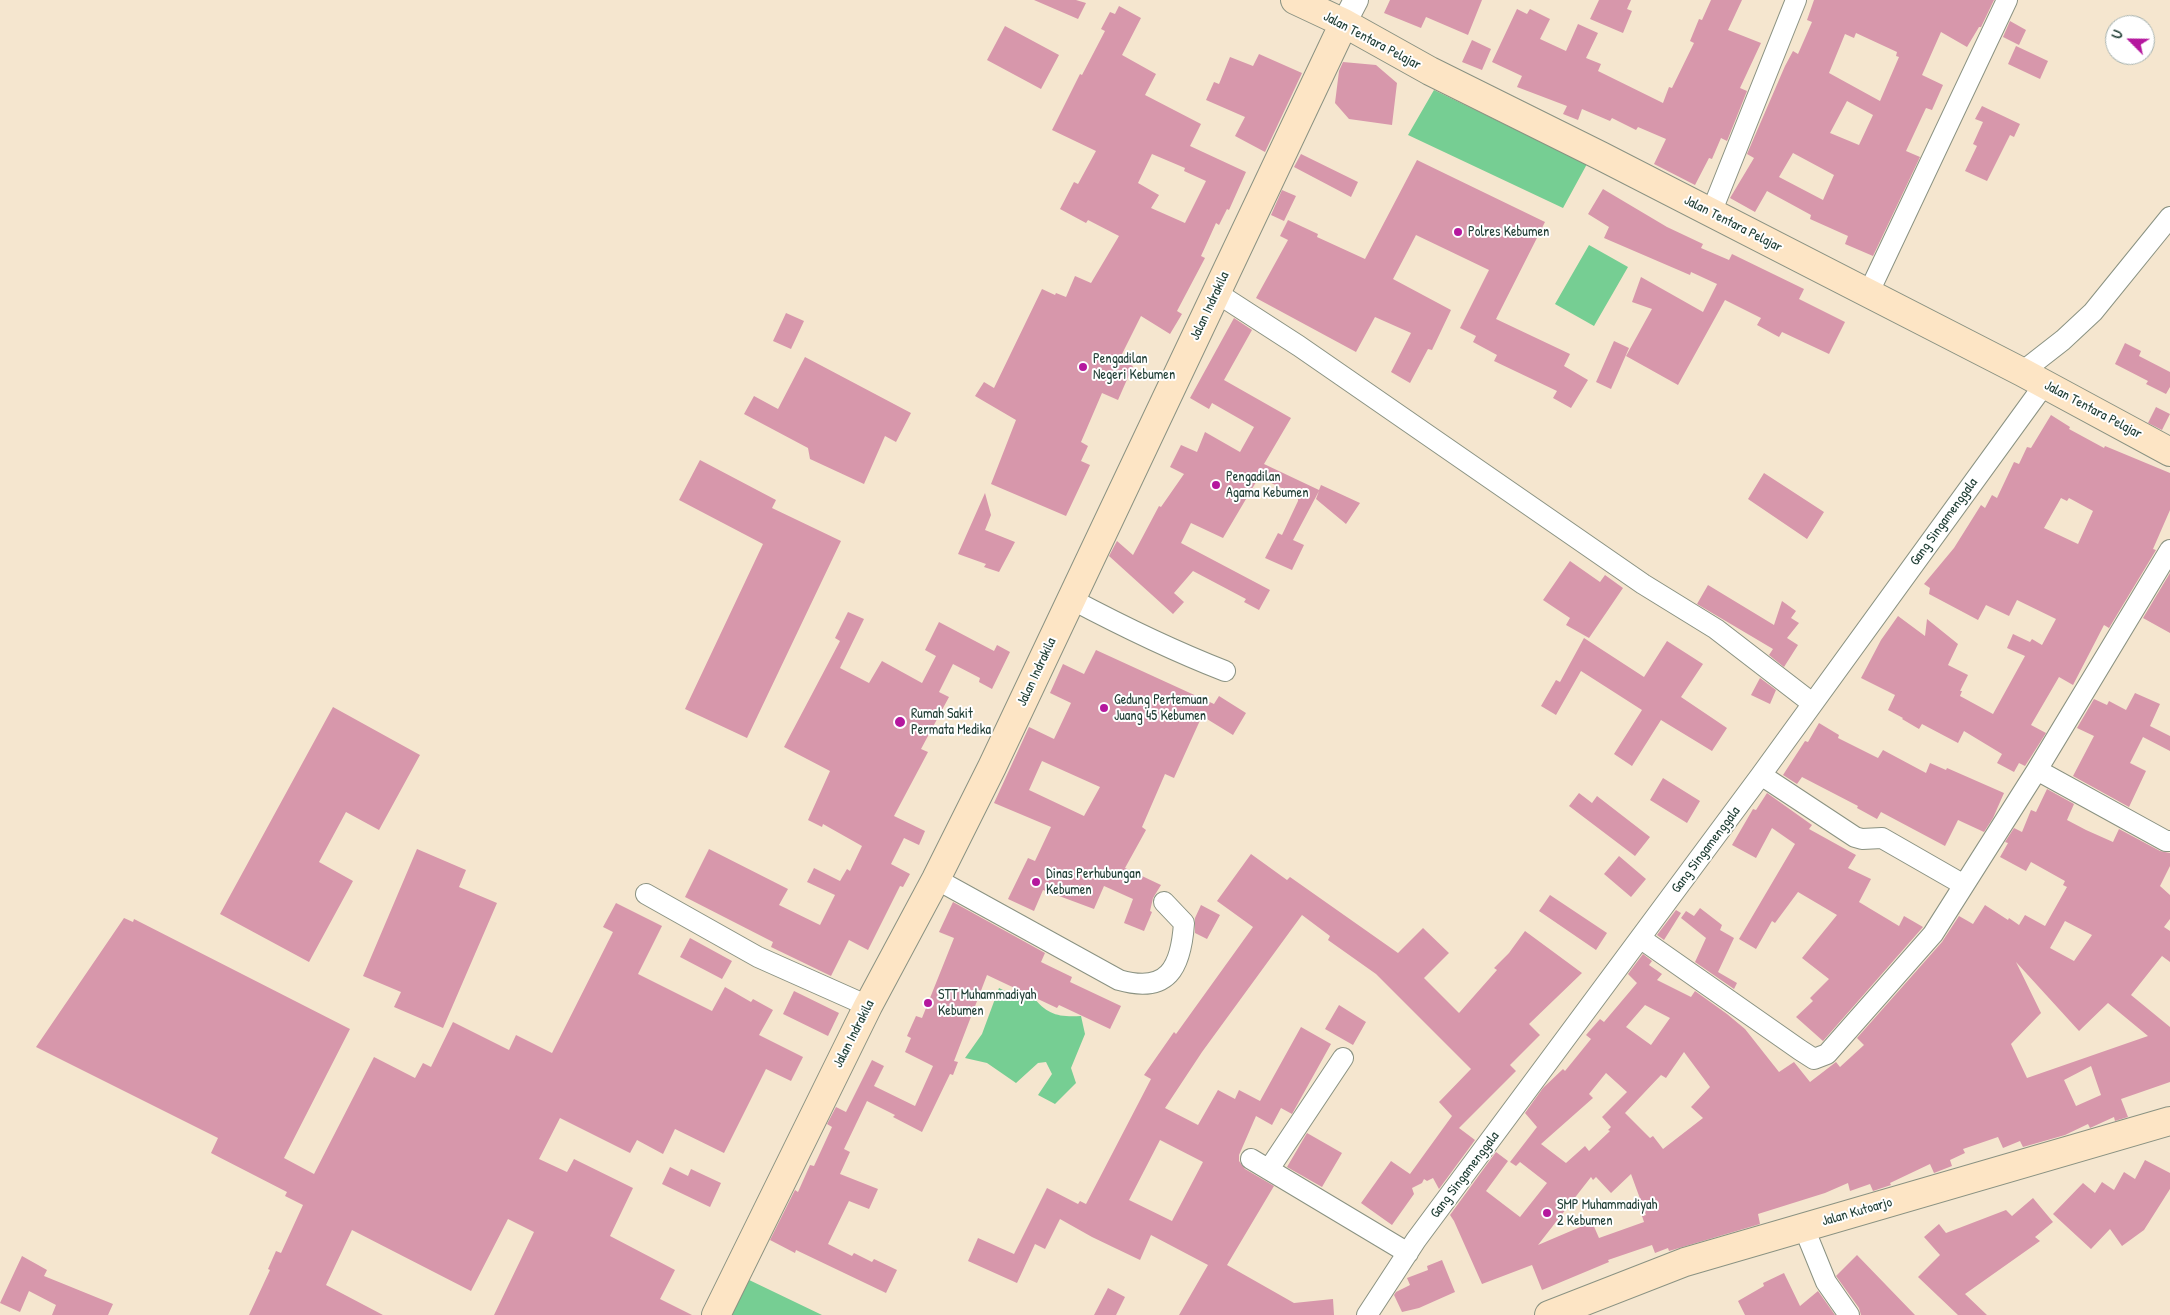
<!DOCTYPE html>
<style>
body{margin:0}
#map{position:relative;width:2170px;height:1315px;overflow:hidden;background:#f5e6cf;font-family:"Patrick Hand",sans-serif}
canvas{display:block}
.north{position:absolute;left:2105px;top:15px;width:50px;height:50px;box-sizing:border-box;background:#fff;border:1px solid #a5b1ae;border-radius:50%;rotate:293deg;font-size:14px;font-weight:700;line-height:20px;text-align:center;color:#1f3d34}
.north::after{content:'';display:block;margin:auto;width:18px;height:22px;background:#b5179e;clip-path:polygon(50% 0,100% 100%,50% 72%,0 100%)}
</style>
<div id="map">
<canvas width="2170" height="1315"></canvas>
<div class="north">U</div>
</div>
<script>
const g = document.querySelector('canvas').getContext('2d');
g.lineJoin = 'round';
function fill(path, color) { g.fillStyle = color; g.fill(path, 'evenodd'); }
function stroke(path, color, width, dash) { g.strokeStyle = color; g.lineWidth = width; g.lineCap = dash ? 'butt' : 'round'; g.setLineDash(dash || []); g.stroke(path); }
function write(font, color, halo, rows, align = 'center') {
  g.font = font + ' "Patrick Hand",sans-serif'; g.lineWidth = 4; g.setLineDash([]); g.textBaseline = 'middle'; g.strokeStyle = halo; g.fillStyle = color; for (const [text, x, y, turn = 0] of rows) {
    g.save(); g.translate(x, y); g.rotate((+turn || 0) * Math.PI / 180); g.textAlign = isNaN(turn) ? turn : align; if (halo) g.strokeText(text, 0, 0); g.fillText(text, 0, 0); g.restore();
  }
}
fill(new Path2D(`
 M1434,90L1587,164L1563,208L1408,135Z
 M1589,245L1628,267L1594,326L1555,304Z
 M999,988L1013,995L1032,996C1048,1015 1057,1017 1081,1016L1085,1034L1071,1068L1076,1083L1055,1104L1038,1095L1052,1074L1046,1062L1038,1063L1016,1083L987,1063L965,1058L982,1034Z
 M745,1278L822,1315H726Z`), '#76ce93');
fill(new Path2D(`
 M1034,0H1076L1086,3L1078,19Z
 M1390,0H1482L1468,35L1426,17L1421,28L1384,13Z
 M1599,0H1631L1627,9L1632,11L1623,33L1590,19Z
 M1711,0H1742L1728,30L1761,43L1740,88L1747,91L1727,141L1721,138L1712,159L1709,158L1695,185L1654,164L1666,139L1638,127L1636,130L1612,118L1610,121L1582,109L1578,120L1563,114L1567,106L1517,87L1522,76L1492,62L1517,9L1527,14L1530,9L1550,19L1540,39L1566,51L1578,24L1598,33L1586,58L1601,64L1598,71L1663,103L1669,87L1672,88L1694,43L1690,41L1699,19L1702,20Z
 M1814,0H1994L1981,27H1979L1967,47L1941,32L1922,75L1943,85L1932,110L1926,108L1906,151L1920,157L1873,256L1845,244L1848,236L1810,219L1811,215L1767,191L1755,212L1730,198L1754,158L1747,154L1785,66L1793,51L1798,54L1812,22L1807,20ZM1856,33L1897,52L1896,56L1899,57L1880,101L1829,73L1845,34L1854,38ZM1847,101L1873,115L1859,145L1830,133ZM1793,153L1834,175L1823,200L1779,177Z
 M1119,6L1141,18L1122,55L1156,74L1145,95L1201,124L1190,146L1246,172L1229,210L1227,209L1219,225L1216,223L1201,256L1205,258L1177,311L1182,314L1170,334L1141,316L1119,360L1133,366L1118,400L1102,393L1081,442L1088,446L1081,461L1090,465L1066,516L991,484L1016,420L975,396L984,382L994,388L1042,289L1055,295L1056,293L1066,297L1075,276L1091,283L1119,236L1088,220L1086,223L1060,209L1074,182L1078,184L1096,151L1052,130L1080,74L1082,75L1105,31L1101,29L1110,12L1115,14ZM1152,154L1185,168L1184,171L1206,181L1185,223L1151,208L1159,195L1138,183Z
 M2010,21L2026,30L2019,45L2003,37Z
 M1005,26L1059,55L1041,89L987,60Z
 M1472,40L1491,49L1482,70L1462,62Z
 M2016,46L2048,61L2040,79L2008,64Z
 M1259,54L1302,73L1265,152L1235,136L1245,117L1206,100L1214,82L1219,84L1230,57L1253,66Z
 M1343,62L1376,65L1397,83L1392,125L1349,119L1335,103L1339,71Z
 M1982,106L2020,124L2014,137L2010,135L1987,181L1965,171L1977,146L1973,144L1983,122L1975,119Z
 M1301,154L1358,182L1351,197L1294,167Z
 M1417,160L1545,222L1496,319L1570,354L1564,366L1588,380L1571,408L1553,398L1557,391L1494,361L1497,355L1473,342L1476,336L1460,328L1489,270L1416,235L1393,279L1451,310L1432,350L1428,349L1410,383L1391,372L1411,333L1375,317L1356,352L1256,298L1288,240L1280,236L1288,220L1318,234L1317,237L1365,259Z
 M1603,189L1667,227L1703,244L1701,248L1729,260L1732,254L1804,289L1799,299L1845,322L1829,354L1782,332L1779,337L1757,325L1761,318L1725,300L1678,385L1626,356L1652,309L1632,302L1641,277L1703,312L1717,284L1691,272L1690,275L1604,238L1609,227L1588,214Z
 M1282,190L1296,196L1284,221L1271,215Z
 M786,313L804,321L791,349L773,341Z
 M1234,318L1252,330L1224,380L1291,418L1264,464L1319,490L1321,485L1360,503L1346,524L1316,499L1319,491L1293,540L1304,545L1292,570L1265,558L1278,533L1282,535L1298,501V496L1259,477L1223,538L1191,523L1181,543L1270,590L1259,610L1244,602L1246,599L1193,571L1174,593L1184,602L1173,614L1109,556L1117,541L1133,555L1159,506L1161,507L1184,474L1170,467L1181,445L1197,452L1205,432L1240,452L1254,427L1212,403L1209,409L1190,398Z
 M1614,341L1629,348L1611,389L1596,382Z
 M2125,343L2141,351L2139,356L2170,372V387L2166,394L2146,384L2148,381L2115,364Z
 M805,357L911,413L896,442L885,436L864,484L810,459L808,448L744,414L754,396L778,409Z
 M2156,407L2170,414L2162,430L2148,423Z
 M2051,415L2070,427L2069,429L2104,448L2105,446L2170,473V510L2153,549L2156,550L2109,628L2104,625L2073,685L2059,677L2031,725L2046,733L2025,766L2019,763L2014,772L1997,763L2002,754L1964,731L1958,743L1922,724L1919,729L1902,719L1903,718L1888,710L1895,695L1861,678L1881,640L1898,616L1925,636L1927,619L1958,644L1948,665L1968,675L1960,691H1962L1960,696L1993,714L2025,656L2007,648L2013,634L2030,642L2032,639L2042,645L2056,619L2017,600L2009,616L1986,605L1978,620L1929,594L1930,588L1924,584L1954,548L1981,505L1985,508L1992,495L1997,498L2014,462L2019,464L2027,447L2031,448ZM2061,498L2067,501L2069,498L2093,511L2078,544L2044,528Z
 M700,460L776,500L772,508L841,541L747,738L685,709L763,544L679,500Z
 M1764,473L1824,512L1807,539L1748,499Z
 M985,493L991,515L985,530L1015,542L999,572L984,567L986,564L958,554Z
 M1570,561L1600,582L1605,575L1623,588L1589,638L1566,625L1570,618L1543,600Z
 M2170,573V633L2143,618Z
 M1708,585L1774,625L1782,601L1796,611L1791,618L1799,623L1787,638L1798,645L1784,667L1769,655L1773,649L1697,604Z
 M848,612L864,619L840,668L869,683L882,661L922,683L936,656L925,650L939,622L994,651L997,645L1010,652L992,689L979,682L980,678L953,664L939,692L949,697L921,749L928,752L894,816L925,831L919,845L904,838L891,864L910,874L903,887L900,886L868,950L849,940L831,976L771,947L773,942L685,897L709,849L788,889L779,905L820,925L835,895L807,882L814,868L840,881L847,869L850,871L862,846L823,824L822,827L808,820L830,771L784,747L840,641L835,638Z
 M1584,638L1644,677L1667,641L1703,664L1681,697L1727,728L1712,751L1661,720L1632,766L1614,754L1642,710L1581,671L1556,715L1541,706L1556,680L1560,682Z
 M1096,650L1214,704L1219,696L1246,713L1233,735L1202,716L1174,778L1165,774L1142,827L1146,830L1125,868L1161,885L1153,898L1150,911L1152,912L1144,931L1124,923L1133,899L1104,886L1094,909L1043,890L1034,911L1008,899L1028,858L1035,861L1051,827L994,803L1029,727L1054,739L1071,703L1050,693L1063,664L1084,674ZM1042,761L1100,787L1084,816L1029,790Z
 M1760,678L1776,690L1770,704L1751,695Z
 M2135,693L2160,704L2150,726L2170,736V751L2143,737L2130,763L2146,771L2129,807L2073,776L2094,736L2077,728L2094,699L2107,705L2109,701L2126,710Z
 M333,707L420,755L379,830L346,812L319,862L353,881L309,962L220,914Z
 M1819,723L1839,735L1838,738L1878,758L1883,750L1926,773L1930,763L1946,770L1947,768L2004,793L1993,818L1984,832L1958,820L1945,846L1881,812L1877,819L1857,808L1858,806L1802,777L1797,784L1783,775L1805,741L1808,742Z
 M1663,778L1700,801L1687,823L1650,800Z
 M2047,789L2074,804L2067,820L2086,830L2113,842L2119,829L2160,851L2170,853V866L2160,886L2170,895V919L2164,927L2170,931V962L2162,956L2131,995L2170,1027V1082L2121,1099L2128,1117L2115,1121L2114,1117L2090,1128L2088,1124L2065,1135L2023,1147L2020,1141L2003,1148L1998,1137L1963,1149L1965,1153L1950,1160L1952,1166L1934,1173L1930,1164L1890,1183L1891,1185L1873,1191L1870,1184L1850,1191L1848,1183L1825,1193L1758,1214L1760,1224L1669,1251L1668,1248L1655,1253L1652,1245L1608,1260L1609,1262L1542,1290L1532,1265L1482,1284L1454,1221L1450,1215L1496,1152L1508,1161L1486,1191L1520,1217L1547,1183L1520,1162L1516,1166L1510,1162L1537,1127L1525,1113L1543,1088L1563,1069L1565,1071L1591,1039L1586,1035L1600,1019L1604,1022L1637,983L1628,974L1643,954L1652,961L1649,965L1662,974L1657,980L1691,997L1695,991L1727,1014L1745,1029L1779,1072L1794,1062L1810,1082L1836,1062L1840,1067L1864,1045L1857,1038L1942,942L1959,916L1973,924L1985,905L2008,920L2009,918L2019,925L2025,915L2045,926L2067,887L2063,885L2065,881L2031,862L2026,871L2000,857L2008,843L2005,842L2014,828L2022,832L2031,810L2036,812ZM2065,921L2092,935L2074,961L2050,948ZM2016,962L2079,1031L2108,1003L2148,1036L2027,1078L2011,1044L2041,1013ZM1645,1005L1670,1018L1651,1045L1626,1027ZM1684,1052L1710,1087L1691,1107L1703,1118L1663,1149L1653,1136L1650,1138L1625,1113L1661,1075L1666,1078ZM2091,1066L2101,1095L2076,1106L2064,1080ZM1606,1073L1627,1092L1602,1117L1611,1127L1608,1130L1610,1131L1589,1151L1585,1146L1566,1163L1541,1144L1593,1098L1589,1094ZM1631,1174L1646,1215L1642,1216L1644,1222L1599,1238L1592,1222L1538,1245L1591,1177L1593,1180L1596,1177L1611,1193Z
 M1579,793L1592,803L1597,796L1650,837L1635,856L1569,806Z
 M1767,793L1812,825L1809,829L1856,855L1848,868L1871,879L1859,902L1899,926L1904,916L1923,927L1823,1041L1796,1017L1813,1001L1810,998L1829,979L1802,958L1837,915L1798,892L1775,923L1772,921L1756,949L1739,939L1795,844L1772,828L1756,858L1732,845L1753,809L1756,810Z
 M417,849L466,870L459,887L497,903L443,1028L394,1007L401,992L363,976Z
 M1251,854L1287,880L1290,877L1398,953L1423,928L1449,953L1424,978L1459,1013L1497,970L1494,968L1509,953L1525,931L1582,973L1529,1024L1540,1035L1510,1065L1516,1071L1459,1128L1475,1140L1439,1189L1433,1178L1427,1181L1424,1179L1422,1183L1412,1188L1414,1194L1392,1225L1361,1203L1391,1161L1410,1174L1452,1116L1439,1102L1471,1069L1376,974L1328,940L1330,936L1302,915L1202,1052L1165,1108L1198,1125L1218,1090L1235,1099L1239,1090L1260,1101L1301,1027L1331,1044L1292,1114L1281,1108L1272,1125L1256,1116L1239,1155V1161L1245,1169L1274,1186L1227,1265L1294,1303L1333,1299L1334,1315H1179L1208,1265L1151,1235L1140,1260L1092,1237L1060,1219L1045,1249L1035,1244L1017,1283L968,1261L978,1238L1014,1254L1047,1188L1078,1204L1080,1201L1086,1204L1151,1079L1144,1075L1174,1032L1176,1034L1253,927L1217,901ZM1160,1140L1203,1162L1172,1221L1129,1200Z
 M1619,856L1646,879L1631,897L1604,874Z
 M1550,895L1607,933L1596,950L1539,911Z
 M953,902L1045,953L1041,962L1072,977L1070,982L1121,1006L1110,1029L1059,1005L1057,1008L987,975L954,1061L958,1062L953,1075L950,1074L922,1132L893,1117L895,1115L867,1101L844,1149L850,1152L840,1174L878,1189L869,1209L849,1201L828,1244L852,1256L854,1253L872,1262L874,1259L897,1270L886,1293L796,1250L795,1253L770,1240L795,1190L798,1192L810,1165L814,1166L832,1127L827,1124L836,1107L846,1112L872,1060L884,1066L874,1086L915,1106L933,1066L905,1052L911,1038L907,1036L916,1016L922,1018L954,938L939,932Z
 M616,903L662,926L638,974L712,1011L725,987L751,1002L753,999L773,1010L759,1035L803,1057L791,1081L766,1069L724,1153L675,1129L663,1154L637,1140L630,1153L560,1118L539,1159L567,1172L574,1159L633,1188L610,1236L675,1270L660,1299L692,1315H494L534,1232L508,1219L471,1291L352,1230L326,1285L383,1315H249L270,1270L268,1269L276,1251L281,1253L303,1205L285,1196L287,1192L211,1153L218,1138L36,1047L124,918L133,922L134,919L350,1029L284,1158L314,1174L374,1057L415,1078L423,1063L431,1067L453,1022L509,1050L516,1035L552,1053L613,932L603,927Z
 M1201,905L1220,915L1207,939L1195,933V918Z
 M1700,908L1722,925L1720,930L1734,938L1718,972L1737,983L1734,989L1695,962L1706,938L1681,918L1686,911L1694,916Z
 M1676,910L1681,913L1664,940L1657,935Z
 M690,938L732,961L722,979L680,957Z
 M794,991L839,1013L828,1036L783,1014Z
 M1339,1005L1366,1022L1353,1045L1325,1029Z
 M1307,1133L1342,1153L1322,1187L1287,1167Z
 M2145,1160L2170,1173V1189L2144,1230L2122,1246L2110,1229L2091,1249L2053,1214L2083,1183L2095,1193L2102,1182L2114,1190L2124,1172L2135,1179Z
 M670,1167L688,1176L691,1169L721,1183L710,1207L662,1184Z
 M2033,1198L2053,1222L2035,1237L2040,1241L1965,1294L1987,1315H1958L1918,1277L1940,1255L1924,1237L1939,1224L1946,1233L2006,1210L2012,1216Z
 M1857,1255L1915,1315H1861L1859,1308L1836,1276Z
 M22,1256L47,1270L44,1276L113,1304L108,1315H52L56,1305L29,1291L20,1312L0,1303Z
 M1442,1260L1455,1292L1419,1308L1402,1312L1394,1295L1396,1292L1410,1285L1407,1278L1428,1270L1427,1266Z
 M1784,1273L1800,1306L1818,1291L1835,1315H1745L1738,1301L1764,1286L1763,1283Z
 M1108,1288L1125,1297L1116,1315H1094Z`), '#d797ab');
const minor = new Path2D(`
 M1711,213L1796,0
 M1217,293L1299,346L1643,584L1716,629L1812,703
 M1868,294L2007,0
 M2022,372L2063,340L2093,312L2170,217
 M1071,599C1122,626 1171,650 1225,671
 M2037,770L2166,841H2170
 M1761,775L1855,837L1862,839L1882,838L1964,885
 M936,879L1119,980C1168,994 1181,968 1184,923L1164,902
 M646,894L758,957L868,1006
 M1640,938L1800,1050L1814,1059L1827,1054L1933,934L2037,770L2170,550
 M1251,1159L1408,1253
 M1269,1169L1343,1058
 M1804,1228L1826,1282L1849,1315
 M1367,1315L1416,1240L1761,775L2044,385`);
const tertiary = new Path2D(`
 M1344,23L1356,0`);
const secondary = new Path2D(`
 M1295,0L1344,23L1430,71L1601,156L2022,372L2170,452
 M716,1315L868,1006L936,879L992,767L1344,23
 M1549,1315L1685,1262L2170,1121`);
stroke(minor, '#8a9282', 22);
stroke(tertiary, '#8a9282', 26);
stroke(secondary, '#8a9282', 30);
stroke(minor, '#fff', 20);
stroke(tertiary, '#fff', 24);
stroke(secondary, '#fde5c5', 28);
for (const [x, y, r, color] of [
 [1458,232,5,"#b5179e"],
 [1083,367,5,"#b5179e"],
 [1216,485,5,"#b5179e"],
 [1104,708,5,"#b5179e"],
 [900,722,6,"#b5179e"],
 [1036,882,5,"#b5179e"],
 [928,1003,5,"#b5179e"],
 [1547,1213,5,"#b5179e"]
]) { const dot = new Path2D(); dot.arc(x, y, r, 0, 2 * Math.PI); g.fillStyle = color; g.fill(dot); stroke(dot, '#fff', 2); }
write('14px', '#1f3d34', '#fff', [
 ["Jalan Tentara Pelajar",1372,41,28],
 ["Jalan Tentara Pelajar",1733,224,27],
 ["Jalan Indrakila",1210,306,-65],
 ["Jalan Tentara Pelajar",2093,410,28],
 ["Gang Singamenggala",1944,522,-54],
 ["Jalan Indrakila",1037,672,-65],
 ["Gang Singamenggala",1706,850,-53],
 ["Jalan Indrakila",854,1034,-63],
 ["Gang Singamenggala",1465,1175,-53],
 ["Jalan Kutoarjo",1857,1212,-16]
]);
write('14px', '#1f3d34', '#fff', [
 ["Polres Kebumen",1468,232],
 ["Pengadilan",1093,359],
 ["Negeri Kebumen",1093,375],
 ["Pengadilan",1226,477],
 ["Agama Kebumen",1226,493],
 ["Gedung Pertemuan",1114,700],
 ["Juang 45 Kebumen",1114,716],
 ["Rumah Sakit",911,714],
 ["Permata Medika",911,730],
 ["Dinas Perhubungan",1046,874],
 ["Kebumen",1046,890],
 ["STT Muhammadiyah",938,995],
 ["Kebumen",938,1011],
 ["SMP Muhammadiyah",1557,1205],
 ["2 Kebumen",1557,1221]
], 'left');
</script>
